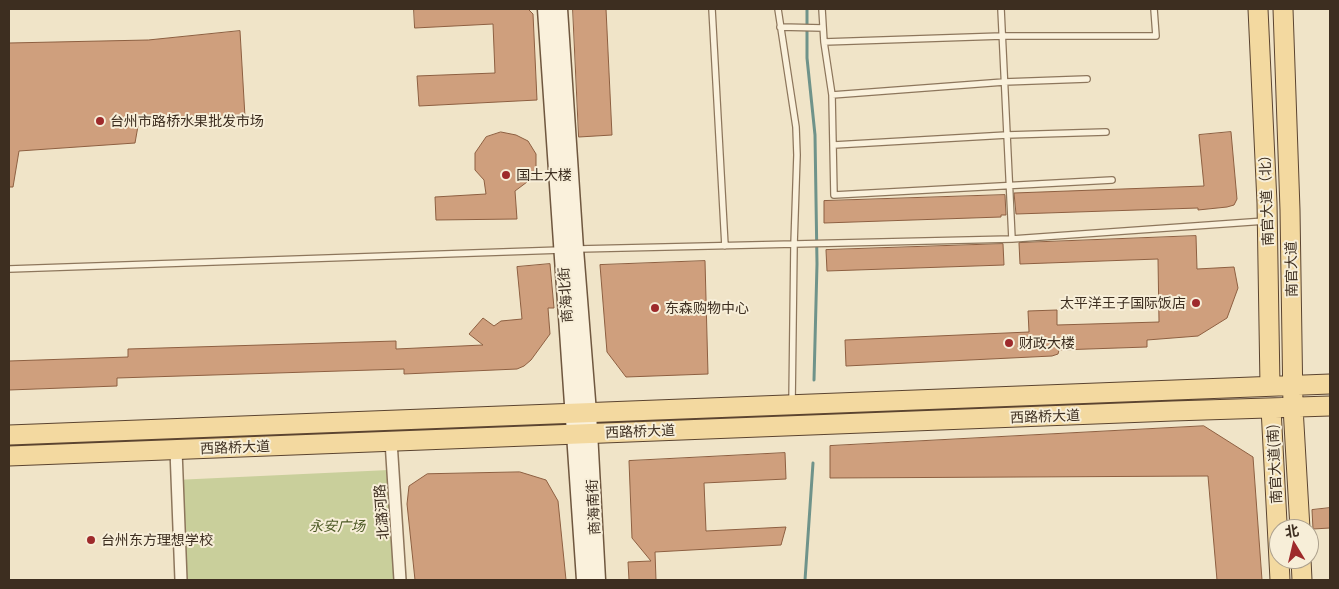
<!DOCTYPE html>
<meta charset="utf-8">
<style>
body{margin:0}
#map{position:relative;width:1339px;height:589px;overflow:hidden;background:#f0e4c8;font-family:Georgia,"Noto Sans SC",serif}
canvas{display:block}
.frame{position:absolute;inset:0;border:10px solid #3d2e20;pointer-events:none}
.north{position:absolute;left:1269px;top:519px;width:50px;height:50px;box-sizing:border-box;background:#f7eed8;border:1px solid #ada18e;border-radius:50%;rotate:351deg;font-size:14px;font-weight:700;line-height:20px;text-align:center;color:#3d2e20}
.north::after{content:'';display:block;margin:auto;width:18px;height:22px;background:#9e2a2b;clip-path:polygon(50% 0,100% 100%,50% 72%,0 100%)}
</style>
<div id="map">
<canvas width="1339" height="589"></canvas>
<div class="frame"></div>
<div class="north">北</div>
</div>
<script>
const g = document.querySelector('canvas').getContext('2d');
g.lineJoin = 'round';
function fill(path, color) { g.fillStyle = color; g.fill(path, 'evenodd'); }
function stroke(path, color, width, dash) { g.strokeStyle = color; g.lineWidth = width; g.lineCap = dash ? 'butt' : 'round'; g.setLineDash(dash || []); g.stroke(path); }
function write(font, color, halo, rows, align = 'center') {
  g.font = font + ' Georgia,"Noto Sans SC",serif'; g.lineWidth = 4; g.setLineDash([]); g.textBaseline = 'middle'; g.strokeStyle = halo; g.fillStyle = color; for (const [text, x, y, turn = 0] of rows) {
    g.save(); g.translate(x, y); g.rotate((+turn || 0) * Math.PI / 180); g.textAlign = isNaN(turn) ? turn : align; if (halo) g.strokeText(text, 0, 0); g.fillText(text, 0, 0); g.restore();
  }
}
fill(new Path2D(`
 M389,470L395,580H179L175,480Z`), '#c9cf9b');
stroke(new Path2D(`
 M807,9V58L815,135L817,264L814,380
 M805,580L813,463`), '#6f938a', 3);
const building = new Path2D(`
 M414,9H528L533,14L537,100L419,106L417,76L495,73L493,24L415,28Z
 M573,9H606L612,135L579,137Z
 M240,31L245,117L138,126L135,143L19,151L13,187H9V43L148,40Z
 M501,132L516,135L528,141L536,154V169L527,182L515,191L517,219L436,220L435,197L486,194L484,180L475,170V153L486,137Z
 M1231,132L1237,199L1234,205L1227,207L1198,210V208L1016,214L1014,193L1204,186L1199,135Z
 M1005,195L1006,215H1001V217L824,223V201Z
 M1196,236L1197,269L1234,267L1238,288L1227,318L1198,336L1147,340V347L1059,350L1058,354L1052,356L846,366L845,340L1029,332L1028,311L1057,310V325L1159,322L1158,259L1020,264L1019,243Z
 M1003,244L1004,265L827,271L826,250Z
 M705,261L708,374L626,377L607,352L600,265Z
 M550,264L554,308H548L550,334L531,360L524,366L517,369L404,374V369L117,378V386L9,390V361L128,357V349L396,341V349L483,345L469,334L483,318L494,326L501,321L522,319L517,267Z
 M1204,426L1253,457L1262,580H1217L1208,476L830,478V446Z
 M785,453L786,479L704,483L706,531L786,527L781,545L655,552L656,580H629L628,562L651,561L632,538L629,461Z
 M520,472L546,480L558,501L566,580H415L407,504L409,486L427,474Z
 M1330,508V528L1313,529L1312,510Z`);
fill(building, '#cf9f7d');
stroke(building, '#8d5f41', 1);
const lane = new Path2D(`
 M712,9L725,246
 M778,9L796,127L797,155L794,245L792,403
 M822,9L824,42L832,95L834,195L1112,180
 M1001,9L1012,239
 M780,27L823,28
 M824,42L1002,36H1156L1154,9
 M832,95L1004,82L1087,79
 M834,145L1007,135L1106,132
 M578,249L1012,239L1265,221
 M9,269L561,250`);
const street = new Path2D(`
 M391,441L400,580
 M176,450L181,580`);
const secondary = new Path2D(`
 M546,9L585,580
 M559,9L575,249L588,413L597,580`);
const primary = new Path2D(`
 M1258,9L1267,203L1270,386
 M1283,9L1290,210L1293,407L1300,529
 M1271,408L1280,580
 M9,435L1330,384
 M9,456L1173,411L1330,406
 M1301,559L1302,580`);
stroke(lane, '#8d765c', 8);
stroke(street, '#8d765c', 14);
stroke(secondary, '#6f573f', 19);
stroke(primary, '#5b4430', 21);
stroke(lane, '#faf1dc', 5.5);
stroke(street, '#faf1dc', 11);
stroke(secondary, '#faf1dc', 16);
stroke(primary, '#f3d9a0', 19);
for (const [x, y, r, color] of [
 [100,121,5,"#9e2a2b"],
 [506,175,5,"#9e2a2b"],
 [1196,303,5,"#9e2a2b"],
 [655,308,5,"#9e2a2b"],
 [1009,343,5,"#9e2a2b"],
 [91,540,5,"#9e2a2b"]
]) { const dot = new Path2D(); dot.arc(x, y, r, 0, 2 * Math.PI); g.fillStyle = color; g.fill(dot); stroke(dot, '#f7eed8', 2); }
write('14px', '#3d2e20', '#f7eed8', [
 ["台州市路桥水果批发市场",110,121],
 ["国土大楼",516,175],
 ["太平洋王子国际饭店",1186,303,"right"],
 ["东森购物中心",665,308],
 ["财政大楼",1019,343],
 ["台州东方理想学校",101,540]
], 'left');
write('14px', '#3d2e20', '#f7eed8', [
 ["南官大道（北）",1266,197,-92],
 ["南官大道",1291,269,-91],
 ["商海北街",565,295,-94],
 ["西路桥大道",1045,416,-2],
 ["西路桥大道",640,431,-2],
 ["西路桥大道",235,447,-2],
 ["南官大道(南)",1274,464,-93],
 ["商海南街",593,507,-93],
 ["北潞河路",381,512,-94]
]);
write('italic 14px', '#4d5a26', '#f7eed8', [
 ["永安广场",337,526]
]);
</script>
